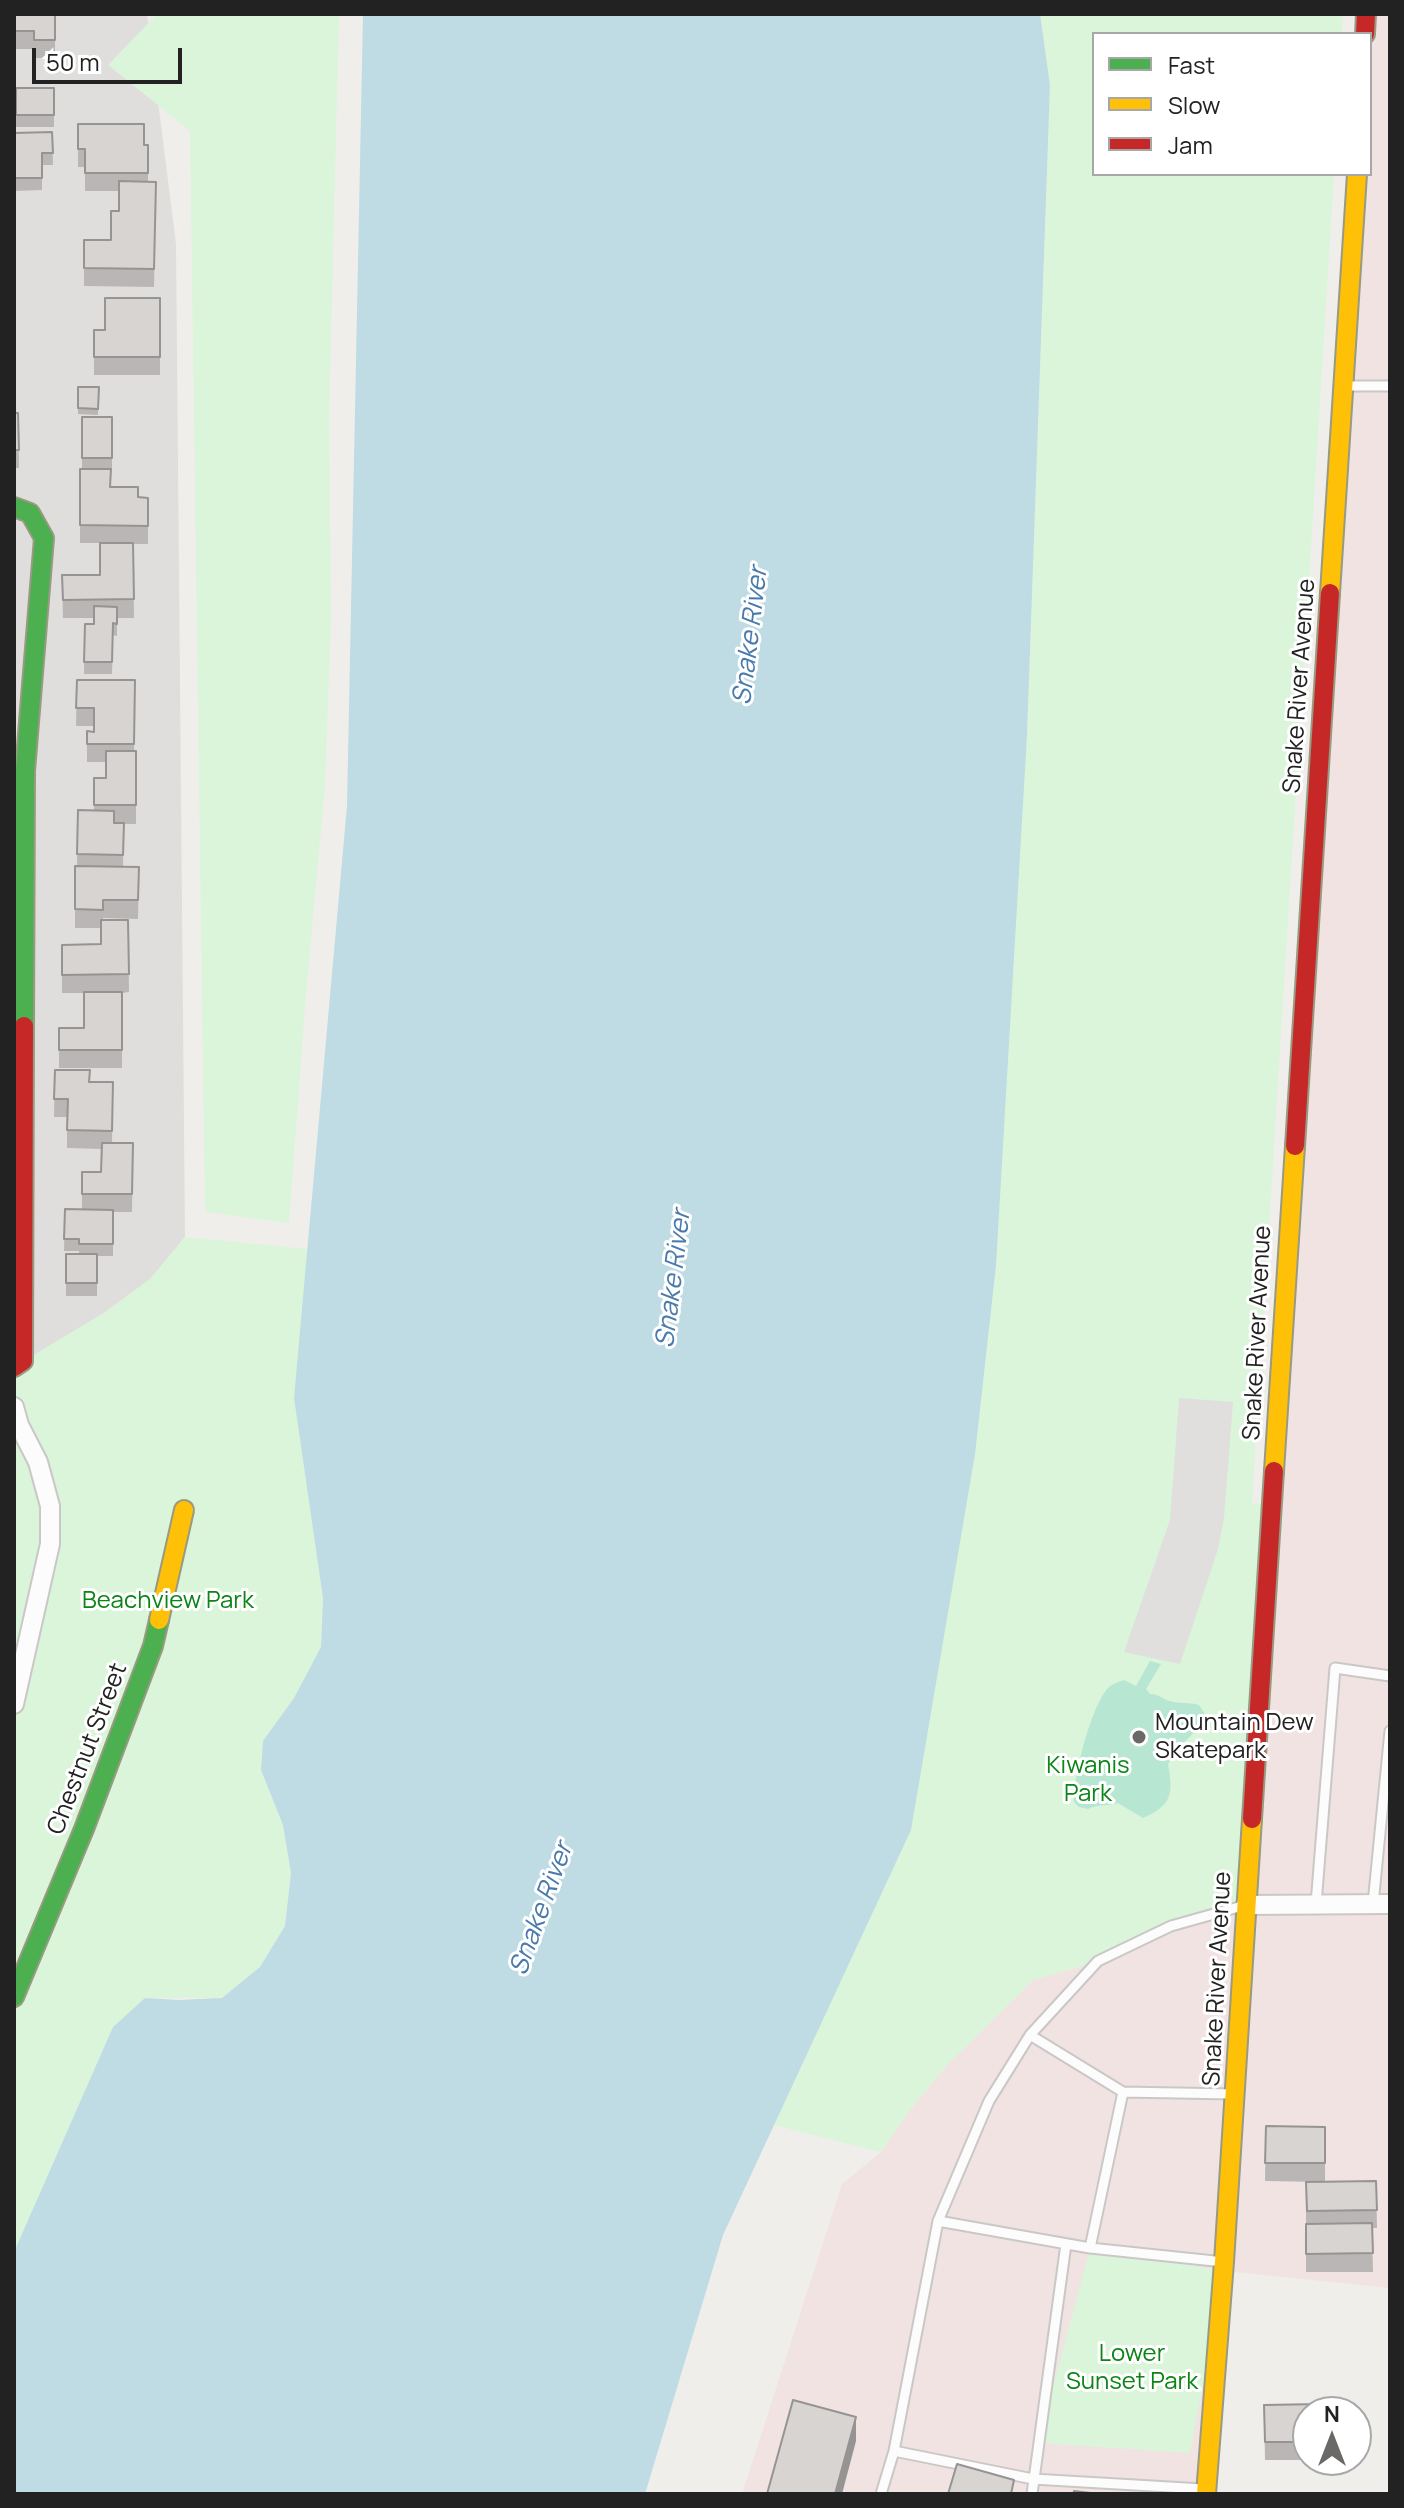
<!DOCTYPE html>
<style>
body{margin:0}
#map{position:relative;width:1404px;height:2508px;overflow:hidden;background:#f0eeeb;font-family:Manrope,sans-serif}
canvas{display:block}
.frame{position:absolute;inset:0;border:16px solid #222;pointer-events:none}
.legend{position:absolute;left:1092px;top:32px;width:280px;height:144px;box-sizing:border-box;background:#fff;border:2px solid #a7a7a7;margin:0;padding:10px 14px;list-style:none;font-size:24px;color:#222}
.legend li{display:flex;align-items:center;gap:16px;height:40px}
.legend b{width:40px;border:2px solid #a7a7a7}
.north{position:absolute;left:1292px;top:2396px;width:80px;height:80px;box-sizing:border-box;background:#fff;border:2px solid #a7a7a7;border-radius:50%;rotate:0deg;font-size:22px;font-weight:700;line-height:32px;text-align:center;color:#222}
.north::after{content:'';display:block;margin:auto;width:28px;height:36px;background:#6a6968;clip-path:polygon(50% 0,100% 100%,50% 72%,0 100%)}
.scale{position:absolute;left:32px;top:48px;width:150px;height:36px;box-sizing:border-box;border:4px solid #222;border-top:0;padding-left:10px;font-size:24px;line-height:28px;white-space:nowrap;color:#222;-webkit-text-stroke:6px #fff;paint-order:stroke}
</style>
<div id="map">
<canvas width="1404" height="2508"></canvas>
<div class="frame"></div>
<ul class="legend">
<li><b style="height:10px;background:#4caf50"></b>Fast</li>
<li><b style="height:10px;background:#ffc107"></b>Slow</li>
<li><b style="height:10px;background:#c62828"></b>Jam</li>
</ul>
<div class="north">N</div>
<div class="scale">50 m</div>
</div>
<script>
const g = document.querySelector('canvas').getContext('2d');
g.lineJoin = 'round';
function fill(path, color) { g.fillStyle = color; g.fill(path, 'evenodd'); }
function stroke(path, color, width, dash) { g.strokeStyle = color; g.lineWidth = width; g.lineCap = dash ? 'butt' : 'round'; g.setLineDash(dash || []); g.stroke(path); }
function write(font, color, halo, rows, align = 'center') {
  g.font = font + ' Manrope,sans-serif'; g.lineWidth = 6; g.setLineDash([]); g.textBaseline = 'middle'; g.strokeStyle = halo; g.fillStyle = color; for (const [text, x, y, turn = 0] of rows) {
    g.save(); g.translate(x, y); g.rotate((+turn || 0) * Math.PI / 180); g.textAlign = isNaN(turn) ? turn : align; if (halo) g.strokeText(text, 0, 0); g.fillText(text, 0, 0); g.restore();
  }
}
fill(new Path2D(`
 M14,14H147L176,244L185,1237L151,1279L104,1313L14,1367Z`), '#dfdedc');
fill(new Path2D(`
 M1366,14H1390V2288L1224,2271L1206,2494H742L842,2184L881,2152L910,2110L946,2066L1033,1980L1098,1961L1171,1926L1246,1904L1356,174H1370V34Z`), '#f1e3e1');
fill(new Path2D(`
 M157,14H339L329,418L331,617L325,786L306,993L289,1223L205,1212L190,131L108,65Z
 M1040,14H1343L1342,34H1094V174H1334L1252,1503L1272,1505L1246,1905L1171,1926L1098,1961L1033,1980L946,2066L910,2110L881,2152L774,2125L911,1830L1027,735L1050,85Z
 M185,1237L308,1249L294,1398L323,1598L321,1647L294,1698L263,1741L261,1770L283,1825L291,1873L285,1926L260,1967L222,1998H145L113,2027L14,2252V1367L104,1313L150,1279Z
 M1090,2248L1224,2271L1190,2453L1038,2443Z`), '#daf5da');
fill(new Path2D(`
 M1150,1661L1161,1664L1146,1689L1150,1694C1159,1694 1162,1699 1170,1701C1179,1704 1189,1702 1199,1705L1205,1714V1722L1180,1746L1168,1764C1173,1793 1173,1805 1143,1818L1118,1803C1108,1806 1097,1804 1088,1809L1079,1807L1074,1802C1073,1777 1091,1707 1108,1688C1112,1684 1119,1682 1124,1680L1136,1686Z`), '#b7e6d2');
fill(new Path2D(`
 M1179,1398L1233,1402L1224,1518L1218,1549L1180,1664L1124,1652L1170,1520Z`), '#e0dfde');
fill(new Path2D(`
 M363,14H1040L1050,85L1027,735L996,1265L975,1454L911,1830L723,2235L645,2494H14V2252L113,2027L145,1998L178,2000L222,1998L260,1967L285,1926L291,1873L283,1825L261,1770L263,1741L294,1698L321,1647L323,1598L294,1398L347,806Z`), '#bfdbe3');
const lane = new Path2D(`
 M1345,386H1390
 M1316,1904L1335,1668L1390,1676
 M1373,1904L1390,1731
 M1123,2092L1232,2094
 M938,2221L1090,2248L1224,2262
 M1090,2248L1123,2092L1030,2035L1098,1961L1171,1926L1246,1905
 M894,2451L1033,2479L1203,2489
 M881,2494L894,2451L938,2221L989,2101L1030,2035
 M1032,2494L1066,2244`);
const street = new Path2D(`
 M14,1407L19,1425L38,1462L50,1506V1544L14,1704
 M1246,1905L1390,1904`);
const fast = new Path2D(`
 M14,507L30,513L44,538L25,771L24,1026
 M14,1997L84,1829L153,1646L159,1620`);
const slow = new Path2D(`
 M1330,593L1357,174
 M1274,1471L1295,1146
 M159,1620L184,1510
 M1206,2494L1224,2262L1252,1819`);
const jam = new Path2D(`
 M1365,34L1366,14
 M1295,1146L1330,593
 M14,1367L23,1361L24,1026
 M1252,1819L1274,1471`);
stroke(lane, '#c9c8c7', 13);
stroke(street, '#c9c8c7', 22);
stroke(fast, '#999a82', 22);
stroke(slow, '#999a82', 22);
stroke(jam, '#999a82', 22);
stroke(lane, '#fdfcfc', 9);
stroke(street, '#fdfcfc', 18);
stroke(fast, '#4caf50', 18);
stroke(slow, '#ffc107', 18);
stroke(jam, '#c62828', 18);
fill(new Path2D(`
 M14,14H55V58H34V49H14Z
 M16,88H54V127H16Z
 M78,124L144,145H148V182H156L154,287L84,286V240H111L119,211V191H85V167H78Z
 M52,132L53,165H42V190L14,191V133Z
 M160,298V375H94V330H105Z
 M78,387H99L98,415L78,414Z
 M14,413H18L19,468H14Z
 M82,417H112V470H111V487L138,497L148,516V544H133L134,618H117V636L113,635L112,674H84L85,624H94V618H63L62,575H100V543H80V469H82Z
 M77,680H135L134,751H136V824H124L123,867H139L138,919L103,918V920H128L129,992L122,993V1068H59V1028H84V993H62V945L101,944V928H75V866H77L78,810L94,811V778H106V762H87V731L94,732V726H76Z
 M55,1070L90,1082H113L112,1143H133L132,1212H113V1256H97V1296H66V1254H79V1251H64L65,1209H82V1172H101L102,1149L67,1148V1117H54Z
 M1266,2126L1325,2127V2182L1265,2181Z
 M1376,2181L1377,2228H1372L1373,2272H1306V2182Z
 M1264,2405L1308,2412V2460H1322H1265Z`), '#b9b6b5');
fill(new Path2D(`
 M856,2417V2441L842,2494H835Z`), '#969493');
const building = new Path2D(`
 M14,14H55V40H34V31H14Z
 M16,88H54V115H16Z
 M78,124H144V145H148V173H85V149H78Z
 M52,132L53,153H42V178H14V133Z
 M119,181L156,182L154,269L84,268V240H111V211H119Z
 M105,298H160V357H94V330H105Z
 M78,387H99L98,409L78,408Z
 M14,413H18L19,450H14Z
 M82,417H112V458H82Z
 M80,469H111L110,487H138V497L148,498V526L80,525Z
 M100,543H133L134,599L63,600L62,575H100Z
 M94,606L117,607V624L113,623L112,662H84L85,624H94Z
 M77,680H135L134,744H87V731L94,732V708H76Z
 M106,751H136V805H94V778H106Z
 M78,810L114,811V823H124L123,855L77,854Z
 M75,866L139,867L138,900H103V910L75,909Z
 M101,920H128L129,974L62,975V945L101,944Z
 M84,992H122V1050H59V1028H84Z
 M55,1070H90L89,1082H113L112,1131L67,1130L68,1099H54Z
 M102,1143H133L132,1194H82V1172H101Z
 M65,1209L113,1210V1244H79V1239H64Z
 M66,1254H97V1283H66Z
 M1266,2126L1325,2127V2163H1265Z
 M1376,2181L1377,2210L1307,2211L1306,2182Z
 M1372,2223L1373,2253L1306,2254V2224Z
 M793,2400L856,2417L835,2494H767Z
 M1321,2404V2412H1308V2442H1265L1264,2405Z
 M957,2464L1014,2480L1011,2494H948Z
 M1074,2491L1099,2494H1073Z`);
fill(building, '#d7d4d2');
stroke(building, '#969493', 2);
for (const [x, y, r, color] of [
 [1139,1737,8,"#6a6968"]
]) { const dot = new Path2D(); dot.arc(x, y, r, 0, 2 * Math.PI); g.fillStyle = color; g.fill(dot); stroke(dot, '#fff', 3); }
write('24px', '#222', '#fff', [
 ["Snake River Avenue",1300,686,-86],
 ["Snake River Avenue",1258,1333,-87],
 ["Chestnut Street",88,1749,-69],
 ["Snake River Avenue",1218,1979,-87]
]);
write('24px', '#0c8416', '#fff', [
 ["Beachview Park",168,1601],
 ["Kiwanis",1088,1766],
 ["Park",1088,1794],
 ["Lower",1132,2354],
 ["Sunset Park",1132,2382]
]);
write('24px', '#222', '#fff', [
 ["Mountain Dew",1155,1723],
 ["Skatepark",1155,1751]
], 'left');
write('italic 26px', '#4a7aab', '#fff', [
 ["Snake River",751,636,-83],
 ["Snake River",674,1279,-83],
 ["Snake River",542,1909,-70]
]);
</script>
